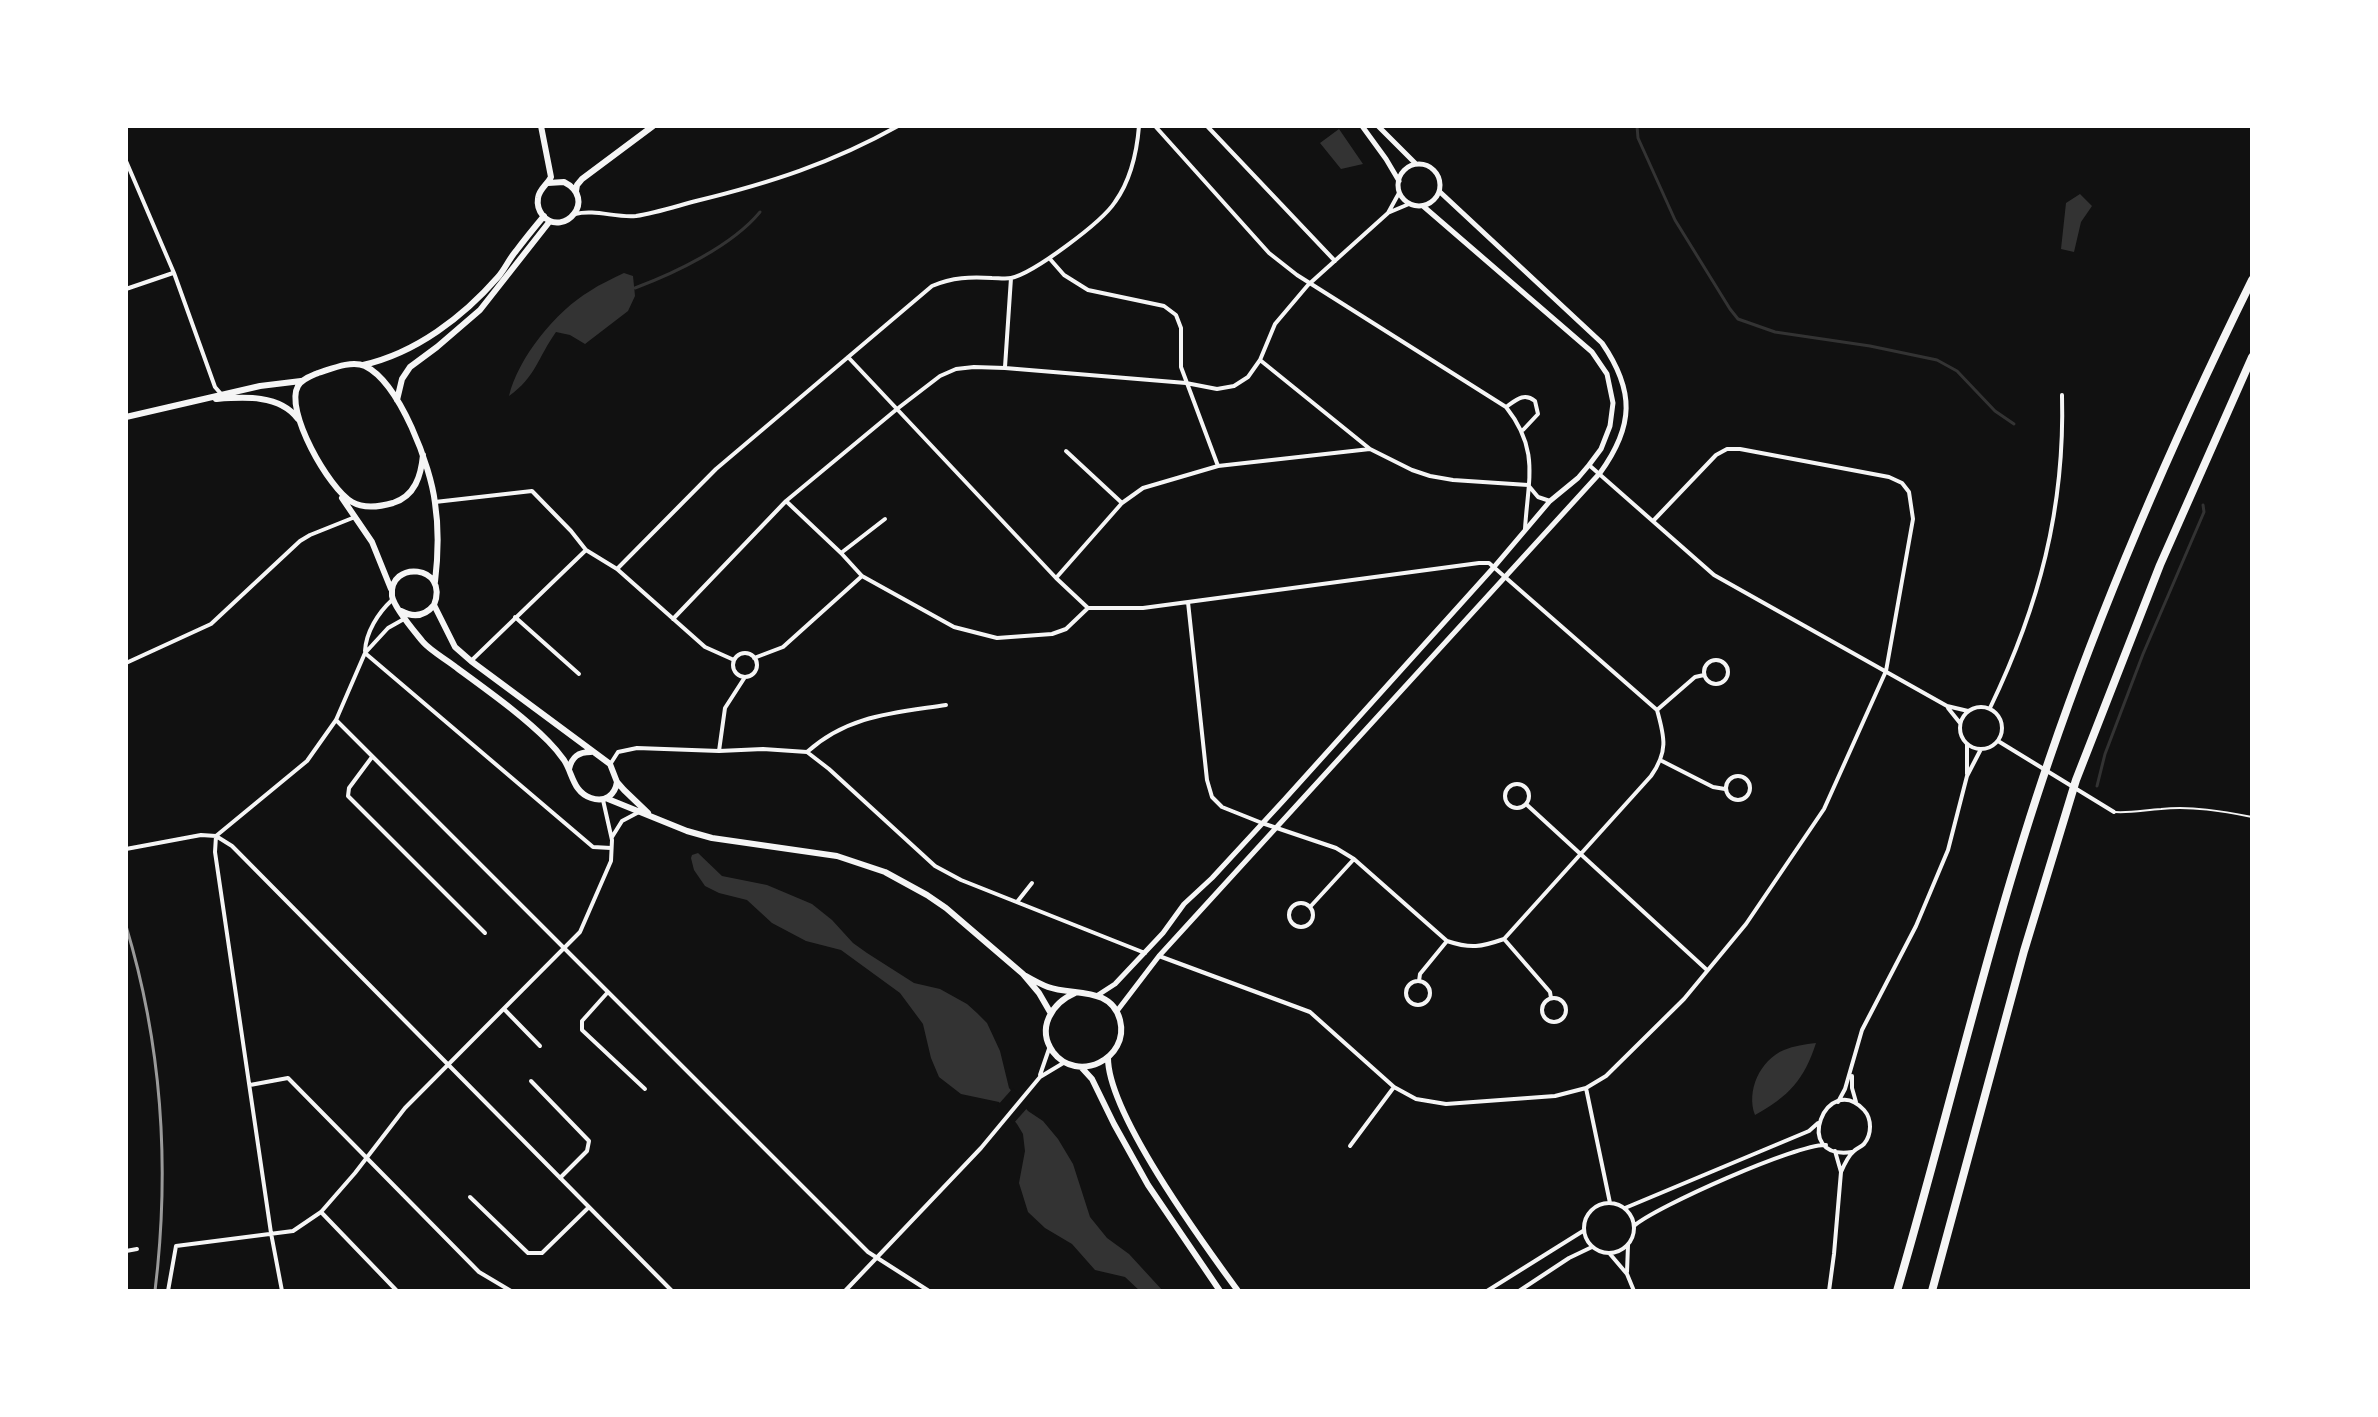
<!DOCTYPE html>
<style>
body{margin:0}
#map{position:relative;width:2378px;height:1417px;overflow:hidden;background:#111;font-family:"Source Sans 3",sans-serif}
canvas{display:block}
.frame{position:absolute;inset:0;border:128px solid #fff;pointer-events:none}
</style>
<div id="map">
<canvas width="2378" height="1417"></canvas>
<div class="frame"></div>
</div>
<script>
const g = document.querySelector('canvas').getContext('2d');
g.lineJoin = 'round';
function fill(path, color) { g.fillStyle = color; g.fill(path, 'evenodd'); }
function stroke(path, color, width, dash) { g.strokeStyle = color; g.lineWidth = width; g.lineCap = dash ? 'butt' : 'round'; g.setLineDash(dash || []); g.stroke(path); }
fill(new Path2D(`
 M1339,129L1363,164L1341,169L1320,143Z
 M2080,194L2092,206L2081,222L2074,252L2061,249L2066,203Z
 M624,273L633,276L635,296L628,311L585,344L570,335L556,332C538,357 536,377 509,396C518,358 556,311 590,291C600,284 612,279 624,273Z
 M698,853L722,876L767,885L812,904L832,920L853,943L867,953L914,983L940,989L967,1004L977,1013L987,1023L1000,1051L1009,1088L1028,1111L1043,1121L1058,1139L1073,1164L1090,1217L1107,1238L1129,1254L1163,1291H1140L1125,1277L1095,1270L1072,1244L1045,1228L1028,1212L1019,1183L1025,1151L1023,1134L1017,1124L999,1102L961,1094L939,1077L931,1058L923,1024L900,993L841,950L806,941L772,923L747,900L719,893L705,886L694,870L691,858L692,855Z
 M1816,1043C1804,1080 1789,1096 1755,1115C1746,1091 1760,1060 1784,1050C1794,1046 1805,1044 1816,1043Z`), '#333');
fill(new Path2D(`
 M1013,1088L1029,1106L1013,1124L997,1106Z`), '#111');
stroke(new Path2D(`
 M1637,126L1638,138L1675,220L1730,309L1738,319L1775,332L1870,346L1937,360L1957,371L1995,411L2014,424
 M635,288C675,273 732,246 760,212
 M2097,786L2105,754L2143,654L2204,512L2203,505`), '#333', 3);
stroke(new Path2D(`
 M2115,812C2131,813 2145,810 2161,809C2192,806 2222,811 2252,817`), '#f5f5f5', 2);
stroke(new Path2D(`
 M1155,126L1269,253L1297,275L1506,407C1540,450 1528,479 1525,529
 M1207,126L1335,261
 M126,161L174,273L215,387L222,395
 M1390,212L1409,204
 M575,214C595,209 616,218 636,216C656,213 677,206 696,201C770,183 832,163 898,126
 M1050,259L1064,275L1088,290L1164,306L1176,315L1181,328V367L1218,466
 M126,289L173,273
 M848,357L1056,578L1088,608
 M1260,360L1370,449
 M1005,367L1011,278
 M1506,407C1516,400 1524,392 1535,401L1538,414L1523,430
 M1066,451L1122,503
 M1589,465L1714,575L1947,706L1968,711
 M786,501L841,553L862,576L954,627L997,638L1052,634L1066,629L1088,608H1143L1188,602L1479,563H1489L1657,710C1665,738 1668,752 1651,776L1504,939C1481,947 1471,949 1447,941L1354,859L1336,848L1262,823L1222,807L1212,797L1207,780L1188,602
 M435,502L532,491L571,531L586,550L617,569L705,647L734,660
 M841,553L885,519
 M617,569L716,469L932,286C953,277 970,277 992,278C998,278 1006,279 1011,278C1034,273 1102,222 1115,202C1130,181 1137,151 1139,126
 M1056,578L1122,503L1143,488L1218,466L1370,449L1412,470L1430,476L1453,480L1528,485L1538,497L1550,501
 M515,617L579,674
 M673,619L786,501L897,409L940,376L956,369L974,367L1005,368L1186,383L1217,389L1234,386L1248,377L1260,360L1275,324L1308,285L1388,213L1399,193
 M365,651C366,632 378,613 392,600
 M365,653L593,847L611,848
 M733 665a12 12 0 1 1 24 0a12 12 0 1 1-24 0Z
 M754,658L783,647L862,576
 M1704 672a12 12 0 1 1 24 0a12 12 0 1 1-24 0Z
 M471,661L586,550
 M126,663L211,624L300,541L310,535L355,517
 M1960 728a21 21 0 1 1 42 0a21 21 0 1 1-42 0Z
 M1948,708L1960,723
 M1990,708C2039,606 2065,509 2062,395
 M1657,710L1695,677L1704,675
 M336,720L868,1252L929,1291
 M1998,741L2114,812
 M719,751L725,708L745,677
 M807,752C848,715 894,713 946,705
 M372,757L349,788L348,796L485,933
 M1662,761L1713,787L1725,789
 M611,763L618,752L637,748L719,751L763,749L807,752L829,769L935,866L961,880L1145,953
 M1967,774V744
 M1726 788a12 12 0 1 1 24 0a12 12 0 1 1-24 0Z
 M1505 796a12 12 0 1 1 24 0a12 12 0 1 1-24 0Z
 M1526,804L1707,970
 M216,836L232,846L672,1291
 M216,836L215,852L271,1233L282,1291
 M612,837L622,821L639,812
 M126,849L201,835L216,836L307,761L336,720L365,653L388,628L404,619
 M1017,902L1032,883
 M1289 915a12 12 0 1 1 24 0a12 12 0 1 1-24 0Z
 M1310,907L1354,859
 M1504,939L1550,992L1551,998
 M1159,956L1310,1012L1394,1087L1416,1099L1446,1104L1555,1096L1586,1088L1606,1076L1684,999L1746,924L1824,809L1886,671L1913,519L1909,492L1902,483L1889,477L1740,449H1727L1716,455L1654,520
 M1419,981L1420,974L1447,941
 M1406 993a12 12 0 1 1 24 0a12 12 0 1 1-24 0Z
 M608,992L582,1021V1030L645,1089
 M1542 1010a12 12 0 1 1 24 0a12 12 0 1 1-24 0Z
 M504,1009L540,1046
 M1040,1075L1050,1046
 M1852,1076V1088L1856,1102
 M531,1081L589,1141L587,1151L560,1178
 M250,1085L288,1078L479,1272L511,1291
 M1586,1088L1610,1203
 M1838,1102L1845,1089L1862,1030L1916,926L1948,850L1967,776L1981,749
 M1350,1146L1394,1087
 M1841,1172C1844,1165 1848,1156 1854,1151C1857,1148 1861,1147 1864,1144C1872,1134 1872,1119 1864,1110C1827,1070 1790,1161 1852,1152
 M470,1197L528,1253H542L589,1207
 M1584 1228a25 25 0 1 1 50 0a25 25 0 1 1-50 0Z
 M1625,1208L1809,1131L1818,1123
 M321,1212L397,1291
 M1634,1226C1655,1207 1799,1143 1826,1145
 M126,1251L137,1249
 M1610,1254L1627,1274L1634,1291
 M1627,1272L1628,1245
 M168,1291L176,1246L293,1231L321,1212L355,1173L405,1108L580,932L611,861L612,840L603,800
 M845,1291L981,1148L1040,1077L1065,1062
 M1487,1291L1583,1231
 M1519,1291L1569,1258L1592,1247
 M1829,1291L1834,1254L1841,1172L1835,1151`), '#f5f5f5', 4);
stroke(new Path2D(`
 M1362,126L1386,159L1399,181
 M1378,126L1416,164
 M1398 185a21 21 0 1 1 42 0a21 21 0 1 1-42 0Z
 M1098,995L1115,984L1163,933L1184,904L1212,878L1284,800L1494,567L1550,501L1578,478L1589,465L1601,449L1610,426L1613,403L1607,374L1592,352L1423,206
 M1117,1011L1159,956L1600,473C1634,426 1635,391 1602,343L1440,192`), '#f5f5f5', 5);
stroke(new Path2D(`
 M541,126L551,177C547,185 539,189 538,198C537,204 539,211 543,216C564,238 598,199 564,182L548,183
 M576,191L577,185L582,179L653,126
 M363,365C416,353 463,317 498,277C505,269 509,259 516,251C525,239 534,228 544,216
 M216,399C243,397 280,394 298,419
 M397,400L402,379L410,367L437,347L480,310L550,221
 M126,417L260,386L301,381
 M423,455C421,476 415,496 393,503C379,507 364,509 352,502C329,489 284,410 298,386C302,379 311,376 318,373C331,369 351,360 365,366C400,383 431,467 435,503C439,529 438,557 435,582
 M342,498L372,542L391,589
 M434,605L455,647L471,661L610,764L617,782L624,790L648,813
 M401,611C414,618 425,616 434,605C450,564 388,560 392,596C394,608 415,632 423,642C432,652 446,659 457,668C488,691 521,714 548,741C554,747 559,753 564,760C573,774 573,792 591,798C605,803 615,795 617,782
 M569,769C572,757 578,752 591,752
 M608,799L687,831L712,838L837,856L885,872L927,895L946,908L1023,974L1039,993L1050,1012
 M1026,976C1033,980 1040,984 1048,987C1073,996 1111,986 1120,1020C1130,1059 1077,1084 1053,1052C1036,1028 1052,1003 1075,993
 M1108,1058C1108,1114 1203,1243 1238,1291
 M1081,1067L1092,1079L1114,1124L1148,1185L1220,1291`), '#f5f5f5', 6);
stroke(new Path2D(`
 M1897,1291C1949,1114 1989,935 2049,760C2105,596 2175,436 2252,280
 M1932,1291L2024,951L2076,780L2160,565L2252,357`), '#f5f5f5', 8);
stroke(new Path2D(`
 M126,926C162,1045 170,1168 155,1291`), '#9a9a9a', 3);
</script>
